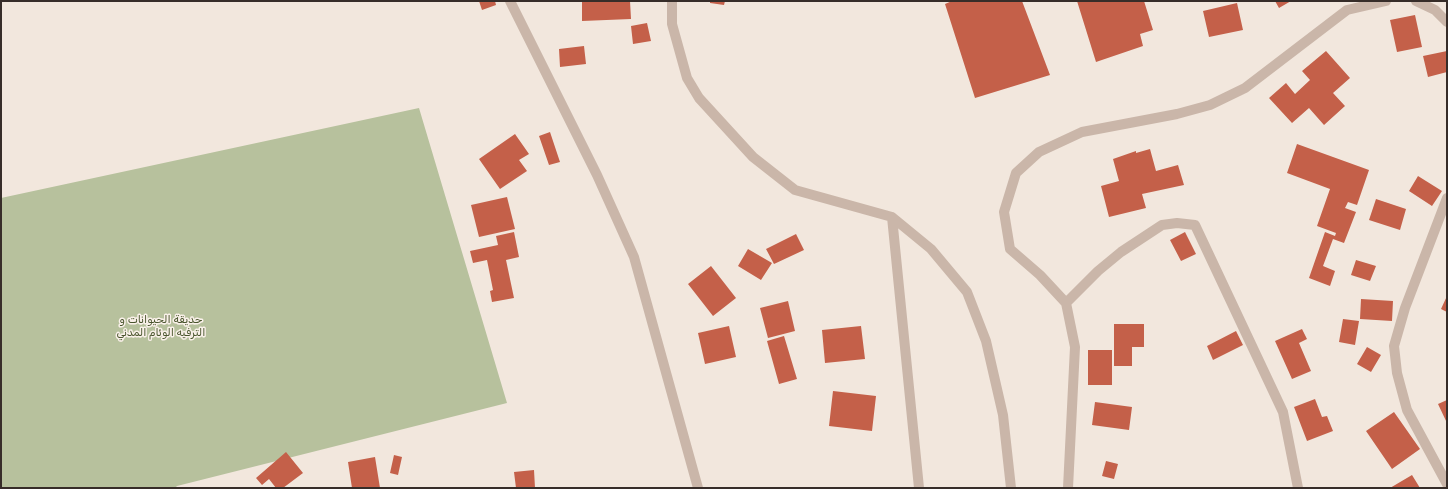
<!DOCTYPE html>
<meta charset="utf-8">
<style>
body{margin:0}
#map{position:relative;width:1448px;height:489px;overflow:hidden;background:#f2e7dd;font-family:Rubik,sans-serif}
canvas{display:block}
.frame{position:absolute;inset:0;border:2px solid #372d29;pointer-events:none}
</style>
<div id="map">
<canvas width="1448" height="489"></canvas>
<div class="frame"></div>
</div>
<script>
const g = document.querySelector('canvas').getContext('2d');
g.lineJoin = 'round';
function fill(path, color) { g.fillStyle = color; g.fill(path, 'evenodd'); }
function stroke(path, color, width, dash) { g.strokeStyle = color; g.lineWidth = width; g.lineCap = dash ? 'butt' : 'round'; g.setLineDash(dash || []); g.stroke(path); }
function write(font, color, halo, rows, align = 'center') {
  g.font = font + ' Rubik,"Noto Sans Arabic",sans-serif'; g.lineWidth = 3; g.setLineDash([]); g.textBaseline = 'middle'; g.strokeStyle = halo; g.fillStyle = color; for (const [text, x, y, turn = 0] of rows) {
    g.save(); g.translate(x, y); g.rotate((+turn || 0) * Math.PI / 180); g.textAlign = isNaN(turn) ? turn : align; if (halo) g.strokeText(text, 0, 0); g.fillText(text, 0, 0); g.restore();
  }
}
fill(new Path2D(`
 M419,108L507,403L177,486L175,488H1V198Z`), '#b7c19d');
fill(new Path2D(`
 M479,1H495L496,5L482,10Z
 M582,1H630L631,19L582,21Z
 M710,1H725L724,5L710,3Z
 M952,1H1022L1050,75L975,98L945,4Z
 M1077,1H1144L1153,30L1140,34L1143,46L1096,62Z
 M1275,1H1291L1279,8Z
 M1237,3L1243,30L1209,37L1203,11Z
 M1415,15L1422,47L1397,52L1390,20Z
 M647,23L651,41L633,44L631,26Z
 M584,46L586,64L560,67L559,49Z
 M1326,51L1350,78L1333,93L1345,106L1324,125L1309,108L1292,123L1269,98L1286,83L1295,94L1310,80L1302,71Z
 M1447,51V72L1428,77L1423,56Z
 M550,132L560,162L549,165L539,136Z
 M515,134L529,154L519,160L527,171L500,189L479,159Z
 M1297,144L1369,170L1357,205L1348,202L1345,208L1356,212L1344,243L1333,239L1323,266L1335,271L1330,286L1309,278L1325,232L1335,236L1336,233L1317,226L1330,189L1287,173Z
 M1150,149L1156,171L1178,165L1184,185L1142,194L1146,208L1109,217L1101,186L1119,181L1113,159L1136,151V153Z
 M1418,176L1442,191L1432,206L1409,191Z
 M507,197L515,229L479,237L471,205Z
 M1376,199L1406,209L1400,230L1369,220Z
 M514,232L519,257L506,260L514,298L492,302L490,291L493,290L487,260L473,263L470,251L498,245L496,236Z
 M1185,232L1196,254L1181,261L1170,240Z
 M796,234L804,250L774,264L766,249Z
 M748,249L772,263L761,280L738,266Z
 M1356,260L1376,266L1370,281L1351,275Z
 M711,266L736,298L713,316L688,284Z
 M1447,296V312L1441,309Z
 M1361,299L1393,301L1392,321L1360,319Z
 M788,301L795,331L768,338L760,308Z
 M1343,319L1359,321L1355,345L1339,342Z
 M1114,324H1144V347H1132V366H1114Z
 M729,326L736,357L705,364L698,333Z
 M861,326L865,359L825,363L822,330Z
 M1302,329L1307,339L1299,343L1311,371L1292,379L1275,341Z
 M1236,331L1243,345L1213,360L1207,346Z
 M784,336L797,379L779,384L767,341Z
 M1367,347L1381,355L1371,372L1357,364Z
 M1088,350H1112V385H1088Z
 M833,391L876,396L872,431L829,426Z
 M1315,399L1322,417L1327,416L1333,431L1307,441L1294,407Z
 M1447,400V423L1438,404Z
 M1095,402L1132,407L1129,430L1092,425Z
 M1394,412L1420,449L1392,469L1366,431Z
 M286,452L303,473L283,488H276L269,479L262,485L256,478Z
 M394,455L402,457L398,475L390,473Z
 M375,457L380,488H352L348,462Z
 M1106,461L1118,464L1114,479L1102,476Z
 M534,470L535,488H516L514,472Z
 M1412,475L1420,488H1390Z`), '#c46049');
stroke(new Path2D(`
 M510,1L597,175L634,257L698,488
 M672,1V24L687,78L699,98L753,157L795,190L892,217L931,249L967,292L986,341L1003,415L1011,488
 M1416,1L1435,10L1447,22
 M1447,198L1405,308L1394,346L1397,373L1407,410L1447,484
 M892,217L919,488
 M1066,303L1098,271L1121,252L1162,225L1177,223L1195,225L1283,412L1298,488
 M1068,488L1075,347L1066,303L1040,275L1010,249L1004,212L1016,173L1039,152L1082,132L1177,114L1210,105L1245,88L1347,10L1386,1`), '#cab6a9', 10);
write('11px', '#49552d', '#faf1ea', [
 ["حديقة الحيوانات و",161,320],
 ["الترفيه الوئام المدني",161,333]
]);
</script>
